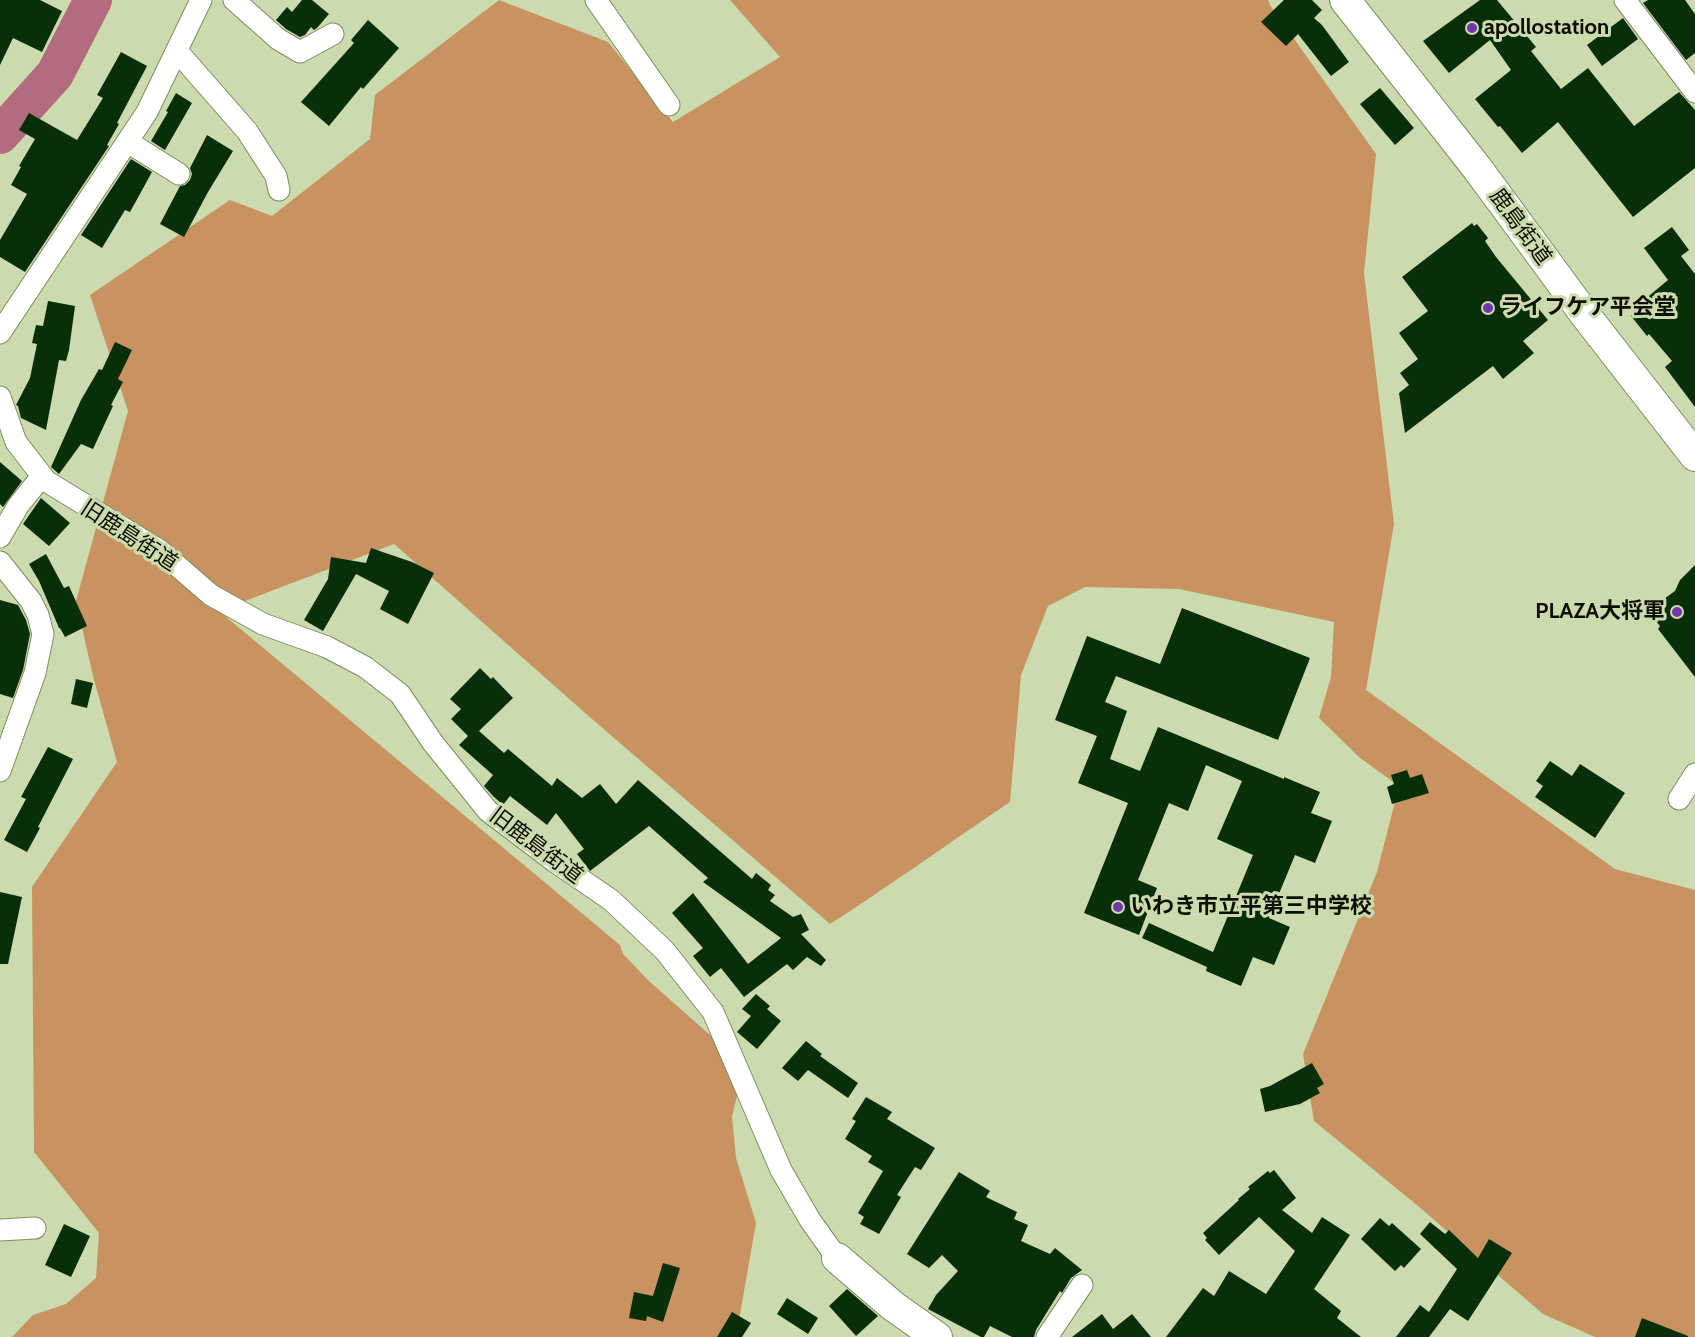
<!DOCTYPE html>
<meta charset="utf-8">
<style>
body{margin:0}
canvas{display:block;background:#cbdbad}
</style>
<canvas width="1695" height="1337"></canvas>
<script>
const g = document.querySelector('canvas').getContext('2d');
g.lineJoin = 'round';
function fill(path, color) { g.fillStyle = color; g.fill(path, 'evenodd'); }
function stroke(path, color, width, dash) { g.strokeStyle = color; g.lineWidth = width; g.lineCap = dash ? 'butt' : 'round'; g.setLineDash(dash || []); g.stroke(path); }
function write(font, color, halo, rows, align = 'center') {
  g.font = font + ' Cabin,"Noto Sans JP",sans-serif'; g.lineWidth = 6; g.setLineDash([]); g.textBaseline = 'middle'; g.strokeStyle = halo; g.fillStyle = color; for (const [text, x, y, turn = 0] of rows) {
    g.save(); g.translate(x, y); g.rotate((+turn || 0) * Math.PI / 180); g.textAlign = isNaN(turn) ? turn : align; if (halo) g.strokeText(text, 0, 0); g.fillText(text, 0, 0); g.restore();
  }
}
fill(new Path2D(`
 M499,0L608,42L673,122L780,57L730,0H1268L1270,5L1376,154L1364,273L1394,524L1366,690L1615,869L1695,890V1337H1595L1543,1314L1418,1206L1314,1121L1303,1054L1377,872L1399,786L1360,758L1319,718L1331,677L1334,622L1179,589L1085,587L1048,606L1021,675L1010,802C950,842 891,885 830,924L584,712L394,544L219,611L620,945L623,954L649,981L710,1035L732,1052L740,1083L732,1117L736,1158L756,1223L736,1337H12L33,1315L66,1304L96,1278L99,1233L34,1152L32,887L117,762L93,676L76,601L128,411L90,295L230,200L272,216L370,139L375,95Z`), '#c89360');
stroke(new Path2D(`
 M0,135L55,74L93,0`), '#b36c7e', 38);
fill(new Path2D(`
 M0,0H40L62,11L42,52L13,38L0,65Z
 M302,0H312L329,14L317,28L314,30L311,27L305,35L300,37L286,29L276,20L287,7L292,12Z
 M1284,0H1312L1322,10L1314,18L1322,25L1349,62L1331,76L1298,34L1286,46L1261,22Z
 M1480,0H1497L1536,47L1531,51L1561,89L1588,68L1634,126L1679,92L1695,110V168L1633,217L1558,122L1522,153L1500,126L1498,127L1475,99L1511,70L1490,40L1449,73L1423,41Z
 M1648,0H1685L1695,14V53L1686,60L1643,3Z
 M1623,18L1638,39L1602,66L1587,45Z
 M368,20L399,48L363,89L361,87L329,126L301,102L354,43L351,40Z
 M121,52L147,66L117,123L119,124L107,145L109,146L25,272L0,257V240L27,194L11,185L21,167L19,166L35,139L19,130L29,113L77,140L103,98L97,95Z
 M1380,88L1414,128L1395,145L1360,104Z
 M176,93L192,103L165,150L151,141L168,112L166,111Z
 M207,135L233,151L208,192L184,237L160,224L180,186L185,185L190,180L192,174L190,168Z
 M131,159L152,172L130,212L125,210L102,248L81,235Z
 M1472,223L1474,226L1477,224L1488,238L1485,241L1496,257L1548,320L1523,341L1534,353L1503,379L1493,366L1405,433L1399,393L1409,385L1400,373L1418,359L1399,333L1428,311L1402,277Z
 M1672,227L1689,250L1681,256L1695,274V407L1665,367L1672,361L1649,334L1647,336L1631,316L1635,313L1632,310L1668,280L1644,248Z
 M48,301L75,306L69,350L66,361L59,360L46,430L21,418L18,406L16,405L30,378L37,344L32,343L36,325L43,326Z
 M115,342L132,350L118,379L123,382L111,405L113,406L93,449L81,444L59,474L51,467L81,400L99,369L102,370Z
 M0,462L22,481L3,507L0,504Z
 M41,498L70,523L49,546L23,524Z
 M371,548L412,562L434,573L408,624L380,609L389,591L356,574L323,631L304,620L328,579L331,557L366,563Z
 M46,554L64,588L69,586L87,626L65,637L60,628H59L39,581L29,564Z
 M1695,565V677L1658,629L1660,626L1652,617L1665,607L1661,601L1675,591L1680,580Z
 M0,600L18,605L26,620L30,634L23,670L13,698L0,694Z
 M1182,608L1310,658L1278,740L1116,676L1105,702L1127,711L1110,759L1140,771L1158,727L1284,779V777L1320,792L1311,813L1332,821L1315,863L1295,855L1269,918L1290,927L1274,965L1253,957L1241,986L1206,971L1207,967L1142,938L1149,923L1213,952L1253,855L1217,839L1242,781L1206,765L1188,811L1169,803L1138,880L1157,888L1139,935L1084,913L1128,803L1078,783L1097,736L1055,720L1087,636L1160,664Z
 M480,668L491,679L493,677L513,698L479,731L504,753L508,749L552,786L557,778L582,798L600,784L616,804L638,780L752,879L756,873L771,885L768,890L775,895L770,901L793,917L801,914L809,930L801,934L826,960L821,966L807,957L793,970L787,964L744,997L721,968L710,977L693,956L703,948L672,913L693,893L748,964L781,938L703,882L708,878L649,826L590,871L577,854L584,849L556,813L547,825L510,796L503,805L493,796L484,786L493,775L459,745L468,736L451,719L461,709L450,699Z
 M76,679L93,683L87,708L71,704Z
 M48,747L73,759L38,827L40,828L27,852L4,840L26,799L21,797Z
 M1550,761L1572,776L1580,764L1625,793L1595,838L1535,797L1543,786L1536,781Z
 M1407,770L1410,778L1422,774L1429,793L1392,804L1387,787L1394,784L1391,775Z
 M0,892L22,897L8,964H0Z
 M756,994L770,1006L767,1009L781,1021L757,1049L737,1032L751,1016L742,1009Z
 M806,1041L822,1054L820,1056L858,1083L848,1098L808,1070L798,1081L782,1068Z
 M1312,1063L1324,1084L1317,1088L1320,1093L1300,1104L1265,1112L1260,1089L1270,1086Z
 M866,1097L892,1112L887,1119L935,1148L921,1170L915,1167L897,1195L901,1197L879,1234L860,1224L864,1217L858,1213L883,1171L868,1162L872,1156L845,1139L856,1121L852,1119Z
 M1274,1170L1296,1198L1282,1210L1312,1233L1322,1217L1350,1235L1314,1289L1341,1311L1337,1318L1361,1337H1166L1203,1288L1214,1296L1229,1271L1266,1294L1295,1251L1259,1217L1219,1255L1205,1240L1207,1238L1203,1233L1239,1200L1238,1199L1250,1189L1248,1187L1268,1171L1270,1173Z
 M959,1172L990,1191L986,1197L1017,1212L1014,1219L1028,1225L1021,1241L1050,1254L1055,1248L1082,1270L1071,1278L1062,1293L1060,1291L1036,1330L1034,1337H1012L990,1326L984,1337H981L928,1309L936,1295L958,1271L942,1255L929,1268L907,1254Z
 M1380,1218L1389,1226L1392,1223L1421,1249L1404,1268L1401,1265L1395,1271L1361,1239Z
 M1430,1222L1445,1234L1449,1230L1478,1258L1489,1239L1512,1253L1468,1321L1450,1309L1429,1337H1396L1420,1305L1429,1312L1457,1269L1420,1234Z
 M64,1224L90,1236L71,1277L45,1265Z
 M663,1263L680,1268L663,1322L647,1316L646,1321L629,1318L634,1292L653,1296Z
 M847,1289L878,1316L856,1336L829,1306Z
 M787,1298L818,1318L808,1334L777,1314Z
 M732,1312L751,1323L742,1337H717Z
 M1102,1314L1113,1329L1132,1314L1151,1337H1072Z
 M1642,1318L1688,1336V1337H1635Z`), '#092f0a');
const street = new Path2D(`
 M234,0L278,39L300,52L333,34
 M596,0L669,105
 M1625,0L1695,92
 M177,51L247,131L276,176L279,190
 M128,142L179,174
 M0,333L147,112L201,0
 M0,397L16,442L46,481L159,550L211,595L263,624L327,647L365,667L400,694L433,743L488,811L554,861L611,900L665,951L713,1012L781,1170L810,1220L837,1258
 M0,537L18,506L42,476
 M0,562L31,601L38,615L43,634L35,673L0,771
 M1679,799L1695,774
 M0,1230L35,1228
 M1047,1337L1082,1285`);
const secondary = new Path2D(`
 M1345,0L1477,168L1586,316L1695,456
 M837,1258L893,1306L937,1337`);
stroke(street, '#7d8c61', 23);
stroke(secondary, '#7d8c61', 32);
stroke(street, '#fff', 21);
stroke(secondary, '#fff', 30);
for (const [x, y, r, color] of [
 [1472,28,6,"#7236ab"],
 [1488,308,6,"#7236ab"],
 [1677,612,6,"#7236ab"],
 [1118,907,6,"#7236ab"]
]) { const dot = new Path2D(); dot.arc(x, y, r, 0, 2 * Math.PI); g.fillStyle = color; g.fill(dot); stroke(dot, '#cbdbad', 2); }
write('bold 22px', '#0b1002', '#cbdbad', [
 ["apollostation",1484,28],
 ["ライフケア平会堂",1500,308],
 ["PLAZA大将軍",1665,612,"right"],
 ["いわき市立平第三中学校",1130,907]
], 'left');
write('22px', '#0b1002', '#cbdbad', [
 ["鹿島街道",1520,227,54],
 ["旧鹿島街道",129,536,33],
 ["旧鹿島街道",536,846,37]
]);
</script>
